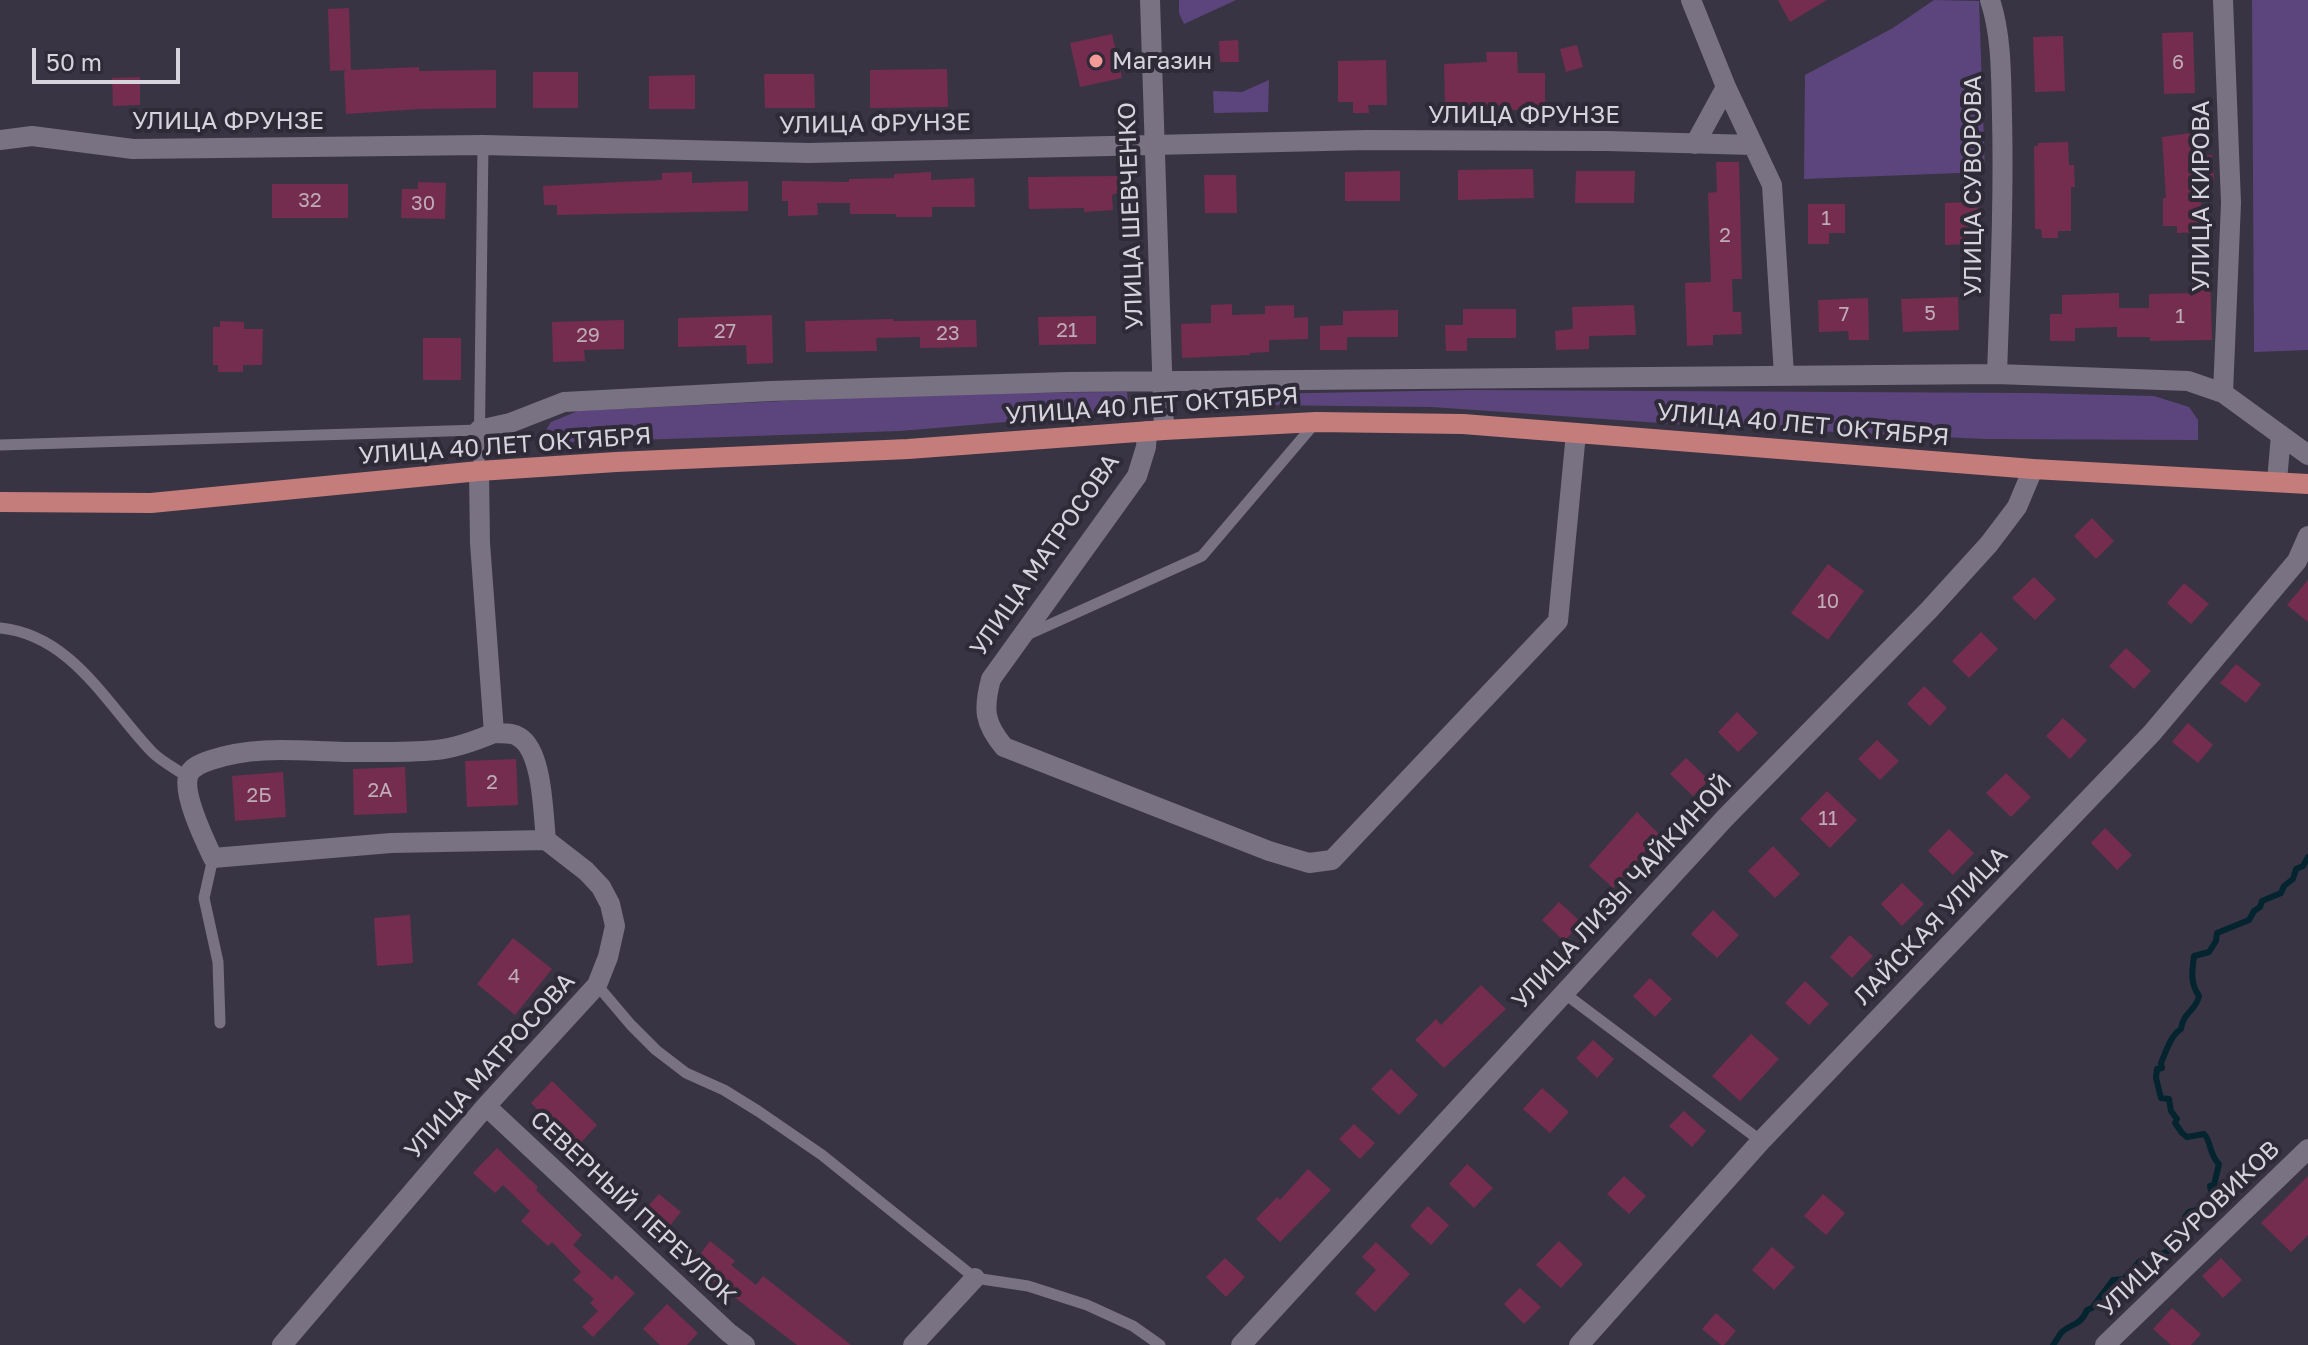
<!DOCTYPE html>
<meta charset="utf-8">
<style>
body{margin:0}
#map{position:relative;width:2308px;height:1345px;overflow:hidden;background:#393443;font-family:"Golos Text",sans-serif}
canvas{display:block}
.scale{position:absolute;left:32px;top:48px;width:148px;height:36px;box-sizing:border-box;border:4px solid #d6d3dc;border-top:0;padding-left:10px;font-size:24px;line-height:28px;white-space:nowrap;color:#d6d3dc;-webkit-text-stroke:6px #2f2a38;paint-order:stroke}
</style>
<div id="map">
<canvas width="2308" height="1345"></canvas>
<div class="scale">50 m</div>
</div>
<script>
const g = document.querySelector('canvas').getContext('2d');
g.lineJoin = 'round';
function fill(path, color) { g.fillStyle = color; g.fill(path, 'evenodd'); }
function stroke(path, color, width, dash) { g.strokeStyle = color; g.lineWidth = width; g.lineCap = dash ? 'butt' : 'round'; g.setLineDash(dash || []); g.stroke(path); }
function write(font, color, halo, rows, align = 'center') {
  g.font = font + ' "Golos Text",sans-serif'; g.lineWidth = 8; g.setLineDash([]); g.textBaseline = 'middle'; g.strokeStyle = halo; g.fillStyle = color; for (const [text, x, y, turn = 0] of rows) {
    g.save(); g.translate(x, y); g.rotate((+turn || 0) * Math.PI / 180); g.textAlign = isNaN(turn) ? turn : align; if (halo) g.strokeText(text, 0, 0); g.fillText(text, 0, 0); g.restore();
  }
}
fill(new Path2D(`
 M1179,0H1236L1184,24L1179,13Z
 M1934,0L1979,1L1985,172L1804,179L1805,75L1893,28Z
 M2252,0H2308V350L2254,352Z
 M1269,80L1268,112L1214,113L1213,91L1242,92Z
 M1470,390L2031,393L2154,396L2189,407L2198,420V440L1985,439L1689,425L1432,407L1260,405L1258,394Z
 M1127,392L1128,403L1124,412L900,431L578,442H555L544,433L551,422L578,411L947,393Z`), '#5c457c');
stroke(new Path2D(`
 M2053,1345C2056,1341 2058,1337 2061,1333C2070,1323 2080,1327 2087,1310L2092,1308L2113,1280L2124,1279L2140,1261L2146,1262L2176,1247L2178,1240L2186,1233L2188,1221L2185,1217L2189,1212L2201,1209L2212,1195L2210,1186L2214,1185L2219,1164C2208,1153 2212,1142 2204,1134L2187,1137L2182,1133L2175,1123L2177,1119L2171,1111L2169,1099L2161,1098L2156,1078L2157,1069L2162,1068L2161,1063C2166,1052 2170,1036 2181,1029C2183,1012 2196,1011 2199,996C2190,983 2192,971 2194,956L2209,952L2216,941L2217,933L2249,920L2254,911L2260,907L2262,901L2281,893L2284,886L2293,879L2296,869L2303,866L2308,857`), '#042430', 6);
fill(new Path2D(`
 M1778,0H1827L1790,22Z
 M349,8L351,70L419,67V71L496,70V108L420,109L346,114L344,71L347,70L330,71L328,9Z
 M2193,32L2195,93L2164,94L2162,33Z
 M1112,34L1122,78L1080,87L1070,43Z
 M2063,36L2065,91L2035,92L2033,37Z
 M1238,40L1239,62H1220L1219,41Z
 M1577,45L1583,67L1566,72L1560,49Z
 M1486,52H1517L1518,73H1545V110H1505V105L1445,107L1444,64L1487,62Z
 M1386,60L1387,105H1368L1369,113H1353V102H1338V61Z
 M947,69L948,107L870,108V70Z
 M533,72H578V108H533Z
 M764,74H814L815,108H765Z
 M695,75V109H649V76Z
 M140,77V105L113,106L112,78Z
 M2198,132L2200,156L2212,155L2214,180L2200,181L2202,232L2177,233V226H2163V198H2166L2162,137Z
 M2068,142L2069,165H2074L2075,187H2071V231H2058V238H2042L2041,229H2035L2034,146H2038V143Z
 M1716,162H1739L1742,279H1732L1733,312H1741L1742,334L1713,335V345L1687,346L1685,283L1711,282L1708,193L1717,192Z
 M1533,169L1534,198L1458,200V170Z
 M1400,171V201H1345V172Z
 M1576,171H1635L1634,203H1575Z
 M692,172V183L748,181V211L557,215V205H544L543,186L662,180V173Z
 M931,172V180L974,178L975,207H932V217H896V214H850V203H817L818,215L788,216V201H782V181L849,182V179L894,178V174Z
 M1204,175H1236L1237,213H1205Z
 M1117,176V193L1112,195L1113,210L1084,212V208L1029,209L1028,177Z
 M418,182L446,183L445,219L401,218L402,189H418Z
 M272,184H348V218H272Z
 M1978,202V244L1945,245V203Z
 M1808,204H1845V233H1829V244H1808Z
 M2210,271L2212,340L2150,341V337H2117V327L2075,328V341H2050V314H2062V295L2119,293V308H2149V294L2192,293V272Z
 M1958,297L1959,330L1903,332L1901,299Z
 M1868,298L1869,340H1849L1848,331L1819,332L1818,300Z
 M1232,304V315L1265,314V306L1294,305V318L1308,317V339L1269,340V352L1250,353V355L1182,358L1181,324L1211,323V305Z
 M1634,305L1636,335L1589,336V349L1556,350L1555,331L1573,329L1572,307Z
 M1463,309H1516V338H1467V351H1446L1445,325H1463Z
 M1398,310V337H1347V350H1320V326L1343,325V311Z
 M772,315L773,363L747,364L746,345L678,347V318Z
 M1096,316V344L1039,345L1038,317Z
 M893,319V321L976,320L977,347L920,348V337L876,338L877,351L806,352L805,321Z
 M624,320V349L584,350L585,361L553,362L552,322Z
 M220,321L244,322V329H263L262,365H243V372H218V365H213V327H220Z
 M423,338H461V380H423Z
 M2092,518L2114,541L2096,559L2074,536Z
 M1828,564L1864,591L1828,640L1791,613Z
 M2034,577L2056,599L2035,620L2012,598Z
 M2308,580V622L2287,605Z
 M2184,583L2209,604L2191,624L2167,603Z
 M1981,632L1998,649L1969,678L1952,661Z
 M2126,648L2151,671L2134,689L2109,666Z
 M2236,664L2261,684L2246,703L2220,683Z
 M1924,686L1947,708L1930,726L1907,704Z
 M1737,712L1758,733L1738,752L1718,732Z
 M2063,718L2087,740L2070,759L2046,736Z
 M2188,723L2213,745L2198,763L2172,742Z
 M1877,740L1899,761L1880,780L1858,759Z
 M1686,758L1709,780L1693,796L1670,774Z
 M516,759L518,805L467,807L465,761Z
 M405,767L407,813L354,815L353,769Z
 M283,772L286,817L235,821L232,776Z
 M2006,773L2031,797L2011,817L1986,793Z
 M1827,791L1857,820L1830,848L1800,819Z
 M1637,812L1660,835L1613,888L1589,866Z
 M2105,828L2132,855L2117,870L2091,843Z
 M1949,829L1974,853L1953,875L1928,851Z
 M1773,846L1800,874L1775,898L1748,871Z
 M1902,883L1924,904L1902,926L1881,904Z
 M1559,902L1582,923L1564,941L1542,920Z
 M1713,910L1739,935L1717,958L1691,934Z
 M410,915L413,963L377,966L374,918Z
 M1850,935L1873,956L1852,978L1830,957Z
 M513,938L552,969L515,1015L477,984Z
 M1650,978L1672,999L1655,1017L1633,996Z
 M1805,981L1829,1004L1809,1025L1785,1003Z
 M1481,985L1506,1009L1444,1068L1415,1040L1436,1019L1441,1025Z
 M1751,1034L1779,1059L1740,1101L1712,1076Z
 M1593,1040L1614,1059L1597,1078L1576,1058Z
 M1391,1069L1418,1095L1399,1115L1371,1089Z
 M552,1081L597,1125L576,1148L531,1103Z
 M1542,1088L1569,1112L1550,1133L1523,1109Z
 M1684,1111L1706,1131L1692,1147L1669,1126Z
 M1354,1124L1375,1143L1360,1159L1339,1139Z
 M497,1148L538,1187L536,1190L582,1235L573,1245L612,1280L616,1275L635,1293L593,1337L582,1327L598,1311L590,1303L594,1299L573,1280L581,1272L552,1242L548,1246L521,1221L530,1211L503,1185L495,1193L473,1173Z
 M1467,1164L1493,1188L1474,1208L1449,1184Z
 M1308,1169L1331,1190L1280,1242L1256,1219L1277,1197L1280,1200Z
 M1624,1176L1646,1196L1629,1214L1607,1194Z
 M2308,1176V1235L2291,1252L2261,1223Z
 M659,1194L681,1212L662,1235L639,1216Z
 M1823,1194L1845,1213L1826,1235L1804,1216Z
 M1428,1206L1449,1225L1431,1245L1410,1226Z
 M710,1241L735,1261L731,1265L756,1285L763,1276L851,1345H797L692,1265Z
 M1559,1241L1583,1264L1561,1288L1536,1265Z
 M1376,1242L1410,1274L1375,1312L1355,1293L1376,1270L1362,1257Z
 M1772,1247L1795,1267L1774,1290L1752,1270Z
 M1225,1258L1245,1277L1226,1297L1206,1277Z
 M2221,1258L2242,1280L2223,1298L2202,1276Z
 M1520,1288L1541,1307L1524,1324L1504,1304Z
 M667,1304L698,1333L687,1345H660L643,1329Z
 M2172,1308L2201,1334L2191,1345H2171L2153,1329Z
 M1716,1313L1736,1331L1724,1345H1721L1702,1329Z`), '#742d4f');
stroke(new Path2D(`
 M0,445L479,430
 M479,471L483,145
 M0,628C72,635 107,705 152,752C162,762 176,769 188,777
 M1029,634L1202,556L1316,422
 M213,858L204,898L218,962L220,1023
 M597,985L631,1025L656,1050L686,1073L724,1090L758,1111L822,1155L975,1278L1028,1286L1087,1305L1133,1326L1160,1345
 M1564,993L1761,1141`), '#787283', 11);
stroke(new Path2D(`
 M1150,0L1164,430
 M1691,0L1726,87L1772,185L1784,375
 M1990,0C2002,36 2001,78 2002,116C2004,202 2000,287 1997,374
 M0,140L32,136L133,149L483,145L809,153L1367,140L1607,141L1753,145
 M1695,144L1726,87
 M2223,393L2231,203L2223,0
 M479,430L510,423L564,402L771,391L1068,382L1997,374L2188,381L2223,393L2308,455
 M1147,431L1146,447L1137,476L991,679C983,709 984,723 1004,747L1269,851L1309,863L1332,860L1558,621L1576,433
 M479,471L480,543L494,733C475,741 456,748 436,750C405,753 375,752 344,752C299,751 255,745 211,760C202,763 190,767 188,777C183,796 205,841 213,858L391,843L546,840
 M2277,481L2281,435
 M486,1106L729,1333L745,1345
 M282,1345L486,1106L597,985L608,957L615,926L610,904L601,887L586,871L546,840C543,814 543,751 519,737C512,732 502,734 494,733
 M913,1345L975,1278
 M1241,1345L1725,818L1929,610L1989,544L2017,507L2033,469
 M1579,1345L1761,1141L2152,733L2297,561L2308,536
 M2105,1345L2308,1149`), '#787283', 20);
stroke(new Path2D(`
 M0,502L151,503L479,471L616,462L908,449L1164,430L1316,422L1463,424L2033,469L2308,484`), '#c57d7c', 20);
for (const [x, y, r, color] of [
 [1096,61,8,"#f59b97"]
]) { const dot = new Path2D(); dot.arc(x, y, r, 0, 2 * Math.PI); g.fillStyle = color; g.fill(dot); stroke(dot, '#2f2a38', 3); }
write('20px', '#beaab9', null, [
 ["6",2178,63],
 ["32",310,201],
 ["30",423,204],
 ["1",1826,219],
 ["2",1725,236],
 ["5",1930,314],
 ["7",1844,315],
 ["1",2180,317],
 ["21",1067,331],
 ["27",725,332],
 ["23",948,334],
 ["29",588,336],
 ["10",1828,602],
 ["2",492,783],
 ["2А",380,791],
 ["2Б",259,796],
 ["11",1828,819],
 ["4",514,977]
]);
write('24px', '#d6d3dc', '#2f2a38', [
 ["Магазин",1112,61]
], 'left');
write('24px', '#d6d3dc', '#2f2a38', [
 ["УЛИЦА ФРУНЗЕ",1524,115],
 ["УЛИЦА ФРУНЗЕ",228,121],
 ["УЛИЦА ФРУНЗЕ",875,124,-1],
 ["УЛИЦА СУВОРОВА",1973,186,-90],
 ["УЛИЦА КИРОВА",2201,196,-90],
 ["УЛИЦА ШЕВЧЕНКО",1131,216,-92],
 ["УЛИЦА 40 ЛЕТ ОКТЯБРЯ",1152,406,-4],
 ["УЛИЦА 40 ЛЕТ ОКТЯБРЯ",1803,425,5],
 ["УЛИЦА 40 ЛЕТ ОКТЯБРЯ",505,446,-4],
 ["УЛИЦА МАТРОСОВА",1045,555,-55],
 ["УЛИЦА ЛИЗЫ ЧАЙКИНОЙ",1622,892,-47],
 ["ЛАЙСКАЯ УЛИЦА",1931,926,-46],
 ["УЛИЦА МАТРОСОВА",490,1066,-48],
 ["СЕВЕРНЫЙ ПЕРЕУЛОК",633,1208,43],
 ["УЛИЦА БУРОВИКОВ",2189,1229,-44]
]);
</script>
